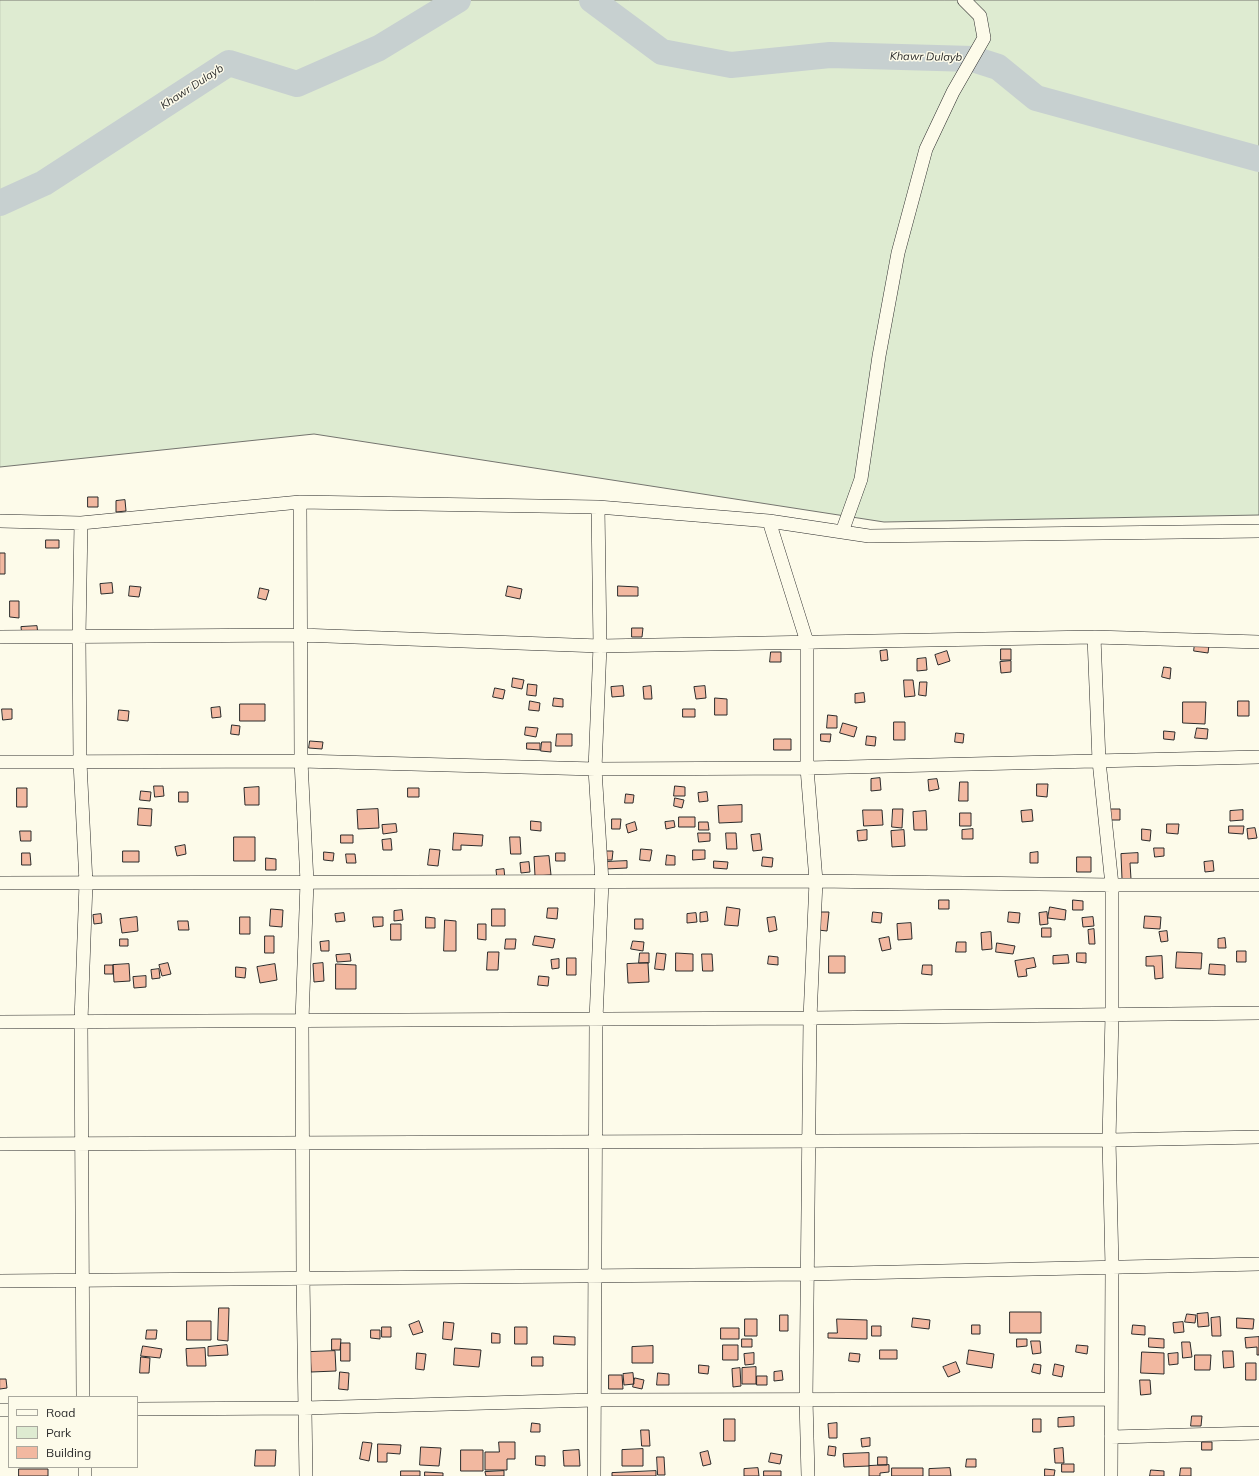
<!DOCTYPE html>
<style>
body{margin:0}
#map{position:relative;width:1259px;height:1476px;overflow:hidden;background:#fdfbea;font-family:Mulish,sans-serif}
canvas{display:block}
.legend{position:absolute;left:8px;top:1396px;width:130px;height:72px;box-sizing:border-box;background:#fdfbea;border:1px solid #a9a89e;margin:0;padding:5px 7px;list-style:none;font-size:12px;color:#2b2b2b}
.legend li{display:flex;align-items:center;gap:8px;height:20px}
.legend b{width:20px;border:1px solid #a9a89e}
</style>
<div id="map">
<canvas width="1259" height="1476"></canvas>
<ul class="legend">
<li><b style="height:5px;background:#fdfbea"></b>Road</li>
<li><b style="height:11px;background:#deebd1"></b>Park</li>
<li><b style="height:11px;background:#f2b8a0"></b>Building</li>
</ul>
</div>
<script>
const g = document.querySelector('canvas').getContext('2d');
g.lineJoin = 'round';
function fill(path, color) { g.fillStyle = color; g.fill(path, 'evenodd'); }
function stroke(path, color, width, dash) { g.strokeStyle = color; g.lineWidth = width; g.lineCap = dash ? 'butt' : 'round'; g.setLineDash(dash || []); g.stroke(path); }
function write(font, color, halo, rows, align = 'center') {
  g.font = font + ' Mulish,sans-serif'; g.lineWidth = 3; g.setLineDash([]); g.textBaseline = 'middle'; g.strokeStyle = halo; g.fillStyle = color; for (const [text, x, y, turn = 0] of rows) {
    g.save(); g.translate(x, y); g.rotate((+turn || 0) * Math.PI / 180); g.textAlign = isNaN(turn) ? turn : align; if (halo) g.strokeText(text, 0, 0); g.fillText(text, 0, 0); g.restore();
  }
}
const green = new Path2D(`
 M0,0H1259V515L884,522L314,434L0,467Z`);
fill(green, '#deebd1');
stroke(green, '#74746e', 1);
stroke(new Path2D(`
 M592,0L662,52L731,65L830,55L973,59L998,67L1036,98L1259,159
 M0,203L44,183L229,63L297,84L379,48L458,0`), '#c7d0d0', 26);
const building = new Path2D(`
 M88,497H98V507H88Z
 M125,500L126,511L116,512V501Z
 M46,540H59V548H46Z
 M0,553H5V574H0Z
 M112,583L113,593L101,594L100,584Z
 M130,586L141,587L139,597L129,596Z
 M508,586L522,589L520,599L506,596Z
 M618,586L638,587V596H618Z
 M260,588L269,590L266,600L258,598Z
 M10,601H19V618L10,617Z
 M37,626L38,635L22,636L21,627Z
 M632,628H643L642,637H632Z
 M1195,643L1209,645L1208,653L1194,651Z
 M1001,649H1011V660H1001Z
 M887,650L888,660L881,661L880,651Z
 M947,651L950,661L938,665L935,655Z
 M771,652H781V662H770Z
 M926,658L927,670L917,671V659Z
 M1011,661V672L1001,673L1000,662Z
 M1164,667L1171,668L1170,679L1162,677Z
 M513,678L524,680L522,689L512,687Z
 M904,680H913L915,696L905,697Z
 M920,682H927L926,696L919,695Z
 M528,684L537,685L536,696L527,695Z
 M623,686L624,696L612,697L611,687Z
 M651,686L652,699H644L643,687Z
 M705,686L706,698L696,699L694,687Z
 M495,688L505,690L503,699L493,697Z
 M864,693L865,702L855,703V694Z
 M554,698L563,699V707L553,706Z
 M715,698L727,699V715H715Z
 M530,701L540,703L539,711L529,710Z
 M1238,701H1249V716H1238Z
 M1183,702H1206L1205,724L1183,723Z
 M240,704H265V721H240Z
 M220,707L221,717L212,718L211,708Z
 M2,709H12V719L3,720Z
 M683,709H695V717H683Z
 M119,710L129,711L128,721L118,720Z
 M828,715L837,716V728H827Z
 M894,722H905V740H894Z
 M843,723L857,727L854,737L840,733Z
 M232,725L240,726L239,735L231,734Z
 M526,727L538,728L536,737L525,735Z
 M1197,728L1208,729L1207,739L1195,738Z
 M1164,731L1175,732L1174,740L1164,739Z
 M956,733L964,734L963,743L955,742Z
 M557,734H572V746H556Z
 M821,734H831L830,742L821,741Z
 M867,736L876,737L875,746L866,745Z
 M774,739H791V750H774Z
 M310,741L323,742L322,749L309,748Z
 M542,742H551V752L541,751Z
 M527,743H540V750L527,749Z
 M880,778L881,790L871,791V779Z
 M937,779L939,789L929,791L928,780Z
 M960,782H968V801H959Z
 M1037,784H1048L1047,797L1037,796Z
 M154,786H163L164,796L155,797Z
 M675,786L685,787V796H674Z
 M259,787V805H245L244,788Z
 M17,788H27V807H17Z
 M408,788H419V797H408Z
 M141,791L151,792L150,801L140,800Z
 M179,792H188V802H179Z
 M707,792L708,801L699,802L698,793Z
 M626,794L634,795L633,803H625Z
 M675,798L684,800L682,808L674,806Z
 M742,805V822L719,823L718,806Z
 M139,808L152,809L151,826L138,825Z
 M378,809L379,828L358,829L357,810Z
 M893,809H903L902,828L892,827Z
 M1110,809H1120V820H1110Z
 M863,810H882L883,825L864,826Z
 M1032,810L1033,821L1022,822L1021,811Z
 M1243,810V820L1230,821V811Z
 M926,811L927,830H914L913,812Z
 M960,813H971V826H960Z
 M679,817H695V827H679Z
 M612,819H621L620,829H612Z
 M531,821L541,822V831L531,830Z
 M674,821L675,827L666,829L665,822Z
 M635,822L637,830L628,833L626,825Z
 M699,822H708L709,830H699Z
 M396,824L397,832L383,834L382,825Z
 M1167,824H1179L1178,834L1167,833Z
 M1229,826H1244L1243,834L1229,833Z
 M1255,828L1257,838L1248,839L1247,829Z
 M973,829V839H962V830Z
 M1142,829L1151,830L1150,841L1142,840Z
 M867,830V840L858,841L857,831Z
 M904,830L905,846L892,847L891,831Z
 M20,831H31V841H21Z
 M454,833L483,835L482,846L461,845V850H453Z
 M698,833H710V841L699,842Z
 M726,833H736L737,849H727Z
 M760,834L762,850L753,851L751,835Z
 M341,835H353V843H341Z
 M234,837H255V861H234Z
 M510,837H520L521,854H511Z
 M391,839L392,850H383L382,840Z
 M185,845L186,854L177,856L175,847Z
 M1154,848H1164V856L1155,857Z
 M430,849L440,850L438,866L428,865Z
 M641,849L652,850L650,861L640,860Z
 M693,850H705V859L693,860Z
 M123,851H139V862H123Z
 M604,851H613L612,860H604Z
 M324,852L334,853L333,861L324,860Z
 M1038,852V863H1030V853Z
 M22,853H30L31,865H22Z
 M556,853H565V861H556Z
 M1138,853V863H1130L1131,879H1122L1121,854Z
 M346,854H355L356,863H347Z
 M667,855L675,856V865H666Z
 M549,856L551,875L535,876L534,857Z
 M763,857L773,858L772,867L762,866Z
 M1077,857H1091V872H1077Z
 M266,858L276,859V870H266Z
 M627,861V868L605,869L604,862Z
 M714,861L728,862L727,869L714,868Z
 M1213,861L1214,871L1205,872L1204,862Z
 M529,862L530,872L521,873L520,863Z
 M504,869L505,879H497L496,870Z
 M939,900H949V909H939Z
 M1073,900L1083,901V910H1073Z
 M727,907L740,909L738,926L725,925Z
 M1050,907L1066,910L1065,920L1048,918Z
 M548,908H558L557,919L547,918Z
 M271,909L283,910L282,927L270,926Z
 M492,909H505V926H492Z
 M402,910L403,920L394,921V911Z
 M707,912L708,921L700,922V913Z
 M820,912H829L827,931L818,930Z
 M873,912L882,913L881,923L872,922Z
 M1009,912L1020,913L1019,923L1008,922Z
 M1047,912L1048,924L1040,925L1039,913Z
 M344,913L345,921L336,922L335,914Z
 M696,913L697,922L687,923V914Z
 M101,914L102,923L94,924L93,915Z
 M1145,916L1161,917L1160,929L1144,928Z
 M137,917L138,931L122,933L120,919Z
 M240,917H250V934H240Z
 M373,917H383V926L374,927Z
 M426,917L435,918V928H426Z
 M775,917L777,930L769,932L767,918Z
 M1093,917L1094,926L1083,927L1082,918Z
 M635,919H643V929H635Z
 M445,920L456,921V951H444Z
 M178,921H188L189,930H179Z
 M911,923L912,939L898,940L897,924Z
 M391,924H401V940H391Z
 M478,924H486V940L478,939Z
 M1042,928H1051V937H1042Z
 M1094,929L1095,944H1089L1088,930Z
 M1167,931L1168,941L1161,942L1159,932Z
 M991,932L992,949L982,950L981,933Z
 M265,936H274V953H265Z
 M535,936L555,939L553,948L533,945Z
 M889,937L891,949L882,951L879,939Z
 M1225,938L1226,948H1218V939Z
 M120,939H128V946H120Z
 M506,939H516L515,949H505Z
 M329,941V951H321L320,942Z
 M633,941L644,942L643,951L631,949Z
 M957,942H966V952H956Z
 M997,943L1015,946L1013,954L996,952Z
 M1237,951H1246V962H1237Z
 M488,952H499L498,970H487Z
 M1177,952L1202,953L1201,969L1176,968Z
 M640,953H649V963H639Z
 M657,953L666,954L664,970L655,969Z
 M676,953L693,954V971H676Z
 M1077,953H1086V963L1077,962Z
 M350,954L351,961L337,962L336,955Z
 M702,954H712L713,971H703Z
 M1068,955L1069,963L1053,964V956Z
 M769,956L778,957V965L768,964Z
 M829,956H845V973H829Z
 M1162,956L1163,978L1155,979L1154,966H1146V957Z
 M567,958H576V975H567Z
 M1034,958L1036,967L1026,969L1027,976L1018,977L1015,961Z
 M559,959V968L552,969L551,960Z
 M168,963L171,974L162,976L159,965Z
 M323,963L324,981L314,982L313,964Z
 M648,963L649,982L628,983L627,964Z
 M129,964L130,981L114,982L113,965Z
 M275,964L277,980L260,983L257,967Z
 M336,964L356,965V989H336Z
 M1210,964L1225,965V975L1209,974Z
 M105,965H113V974H105Z
 M923,965H932V975L922,974Z
 M236,967L246,968L245,978L236,977Z
 M159,969L160,978L152,979L151,970Z
 M146,976V987L134,988L133,977Z
 M539,976L549,977L548,986L538,985Z
 M219,1308H229L228,1341L218,1340Z
 M1010,1312H1041V1333H1010Z
 M1208,1313L1209,1326L1198,1327L1197,1314Z
 M1187,1314L1196,1315L1195,1323L1185,1322Z
 M780,1315H788V1331H780Z
 M1220,1317L1221,1336H1212L1211,1318Z
 M913,1318L930,1320L929,1329L912,1327Z
 M1237,1318L1254,1319L1253,1329L1237,1328Z
 M745,1319H757V1336H745Z
 M837,1319L867,1320V1339L828,1338V1333H837Z
 M187,1321H211V1340H187Z
 M419,1321L423,1332L413,1335L409,1325Z
 M444,1322L454,1323L452,1340L443,1339Z
 M1183,1322L1184,1332L1174,1333L1173,1323Z
 M972,1325H980V1334H972Z
 M1133,1325L1145,1326V1335L1132,1334Z
 M872,1326H881V1336H872Z
 M382,1327H391V1337H382Z
 M515,1327H527V1344H515Z
 M721,1328H739V1339H721Z
 M147,1330H157L156,1339H146Z
 M371,1330H380V1339L371,1338Z
 M492,1333L500,1334V1343H492Z
 M554,1336L575,1337V1345L554,1344Z
 M1259,1337V1355H1257V1347L1246,1348L1245,1338Z
 M1149,1338L1164,1339V1348L1149,1347Z
 M332,1339H341L340,1350H332Z
 M742,1339H752V1347H742Z
 M1017,1339H1027V1346L1017,1347Z
 M1031,1341H1040L1041,1353L1033,1354Z
 M1182,1342H1190L1192,1357L1183,1358Z
 M341,1343H350V1361H341Z
 M227,1345L228,1355L208,1356V1347Z
 M723,1345H738V1360H723Z
 M1077,1345L1088,1346L1087,1354L1076,1352Z
 M143,1346L162,1349L160,1358L141,1356Z
 M653,1346V1363H632V1347Z
 M205,1348L206,1366H187L186,1349Z
 M455,1348L481,1350L479,1367L454,1365Z
 M880,1350H897V1359H880Z
 M969,1350L994,1354L992,1368L967,1364Z
 M335,1351L336,1371L311,1372L310,1352Z
 M1223,1351H1233L1234,1367L1224,1368Z
 M1142,1352L1164,1353V1374L1141,1373Z
 M417,1353L426,1354L424,1370L416,1369Z
 M754,1353V1364L745,1365L744,1354Z
 M850,1353L860,1354L859,1362L849,1361Z
 M1178,1353V1364L1169,1365L1168,1354Z
 M1195,1355H1211L1210,1370H1195Z
 M141,1357L150,1358L149,1373H140Z
 M532,1357H543V1366H532Z
 M956,1362L960,1372L948,1377L943,1367Z
 M1246,1363H1256V1380H1246Z
 M1034,1364L1041,1365L1040,1374L1032,1372Z
 M1055,1364L1064,1366L1062,1377L1053,1375Z
 M699,1365L709,1366L708,1374L699,1373Z
 M756,1367V1384H742V1368Z
 M740,1368L741,1386L733,1387L732,1369Z
 M782,1371L783,1380L774,1381V1372Z
 M340,1372L349,1373L348,1390L339,1389Z
 M633,1373L634,1384L624,1385L623,1374Z
 M658,1373L669,1374V1385H657Z
 M609,1375H622L623,1389H609Z
 M757,1376H767V1385H757Z
 M635,1378L644,1380L642,1389L633,1387Z
 M0,1379H6L7,1388L0,1389Z
 M1140,1380H1150L1151,1394L1141,1395Z
 M1192,1416H1202L1201,1426H1191Z
 M1074,1417V1426L1058,1427V1418Z
 M724,1419H735V1441H724Z
 M1033,1419H1041V1432H1033Z
 M532,1423L540,1424V1432H531Z
 M837,1423V1438H829L828,1424Z
 M641,1430H649L650,1446H642Z
 M870,1438V1446L862,1447L861,1439Z
 M363,1442L372,1443L369,1461L360,1459Z
 M499,1442H515V1459H507V1470H485V1452H499Z
 M1202,1442H1212V1450H1202Z
 M378,1444L401,1445L400,1454L387,1453V1462H378Z
 M829,1446L836,1447L835,1456L828,1455Z
 M421,1447L441,1448L439,1466L420,1465Z
 M1063,1448L1064,1463H1055L1054,1449Z
 M643,1449V1466H622V1450Z
 M256,1450H276L275,1466H255Z
 M461,1450H483V1471H461Z
 M579,1450L580,1466H564L563,1451Z
 M708,1451L711,1464L703,1466L700,1453Z
 M771,1453L782,1455L780,1464L769,1462Z
 M869,1453V1466L844,1467L843,1454Z
 M536,1456H545V1466L536,1465Z
 M657,1457H664L665,1475H658Z
 M878,1457H887V1465H878Z
 M967,1459H976V1467H966Z
 M1062,1464H1074V1472H1062Z
 M889,1465V1472L880,1473V1476H869V1466Z
 M758,1468L759,1476H744V1469Z
 M892,1468H923V1476H892Z
 M950,1468L951,1476H929V1469Z
 M1181,1468H1191V1476H1180Z
 M19,1469H48V1476H19Z
 M1045,1469L1055,1470L1054,1476H1045Z
 M1151,1470L1164,1471V1476H1150Z
 M401,1471H420V1476H401Z
 M504,1471V1476H486L485,1472Z
 M656,1471V1476H612V1473Z
 M764,1471H781V1476H764Z
 M425,1472L443,1473V1476H425Z`);
fill(building, '#f2b8a0');
stroke(building, '#2b2b2b', 1);
const street = new Path2D(`
 M300,502L301,761L307,882L302,1020L303,1278L306,1476
 M0,521L81,523L300,502L598,507L769,521L869,536L1259,531
 M769,521L807,642V768L816,881L810,1018L806,1399L808,1476
 M81,523L79,636L80,762L86,883L81,1021L83,1397
 M842,532L861,479L879,356L898,253L926,149L953,92L984,38L980,16L964,0
 M0,637L300,635L600,646L1094,637L1259,642
 M1094,637L1099,761L1112,885V1015L1109,1140L1112,1267L1111,1476
 M0,762L301,761L595,769L807,768L1259,757
 M0,883L816,881L1112,885H1259
 M0,1022L810,1018L1259,1013
 M0,1144L1109,1140L1259,1137
 M0,1281L807,1274L1259,1264
 M137,1409L304,1408L595,1400L1111,1399
 M0,1410H9
 M1111,1437L1259,1433
 M85,1467V1476
 M594,1476L596,1019L602,882L595,769L600,646L598,507`);
stroke(street, '#2b2b2b', 14);
stroke(street, '#fdfbea', 13);
write('italic 11px', '#2b2b2b', '#fdfbea', [
 ["Khawr Dulayb",926,57,1],
 ["Khawr Dulayb",192,87,-33]
]);
</script>
